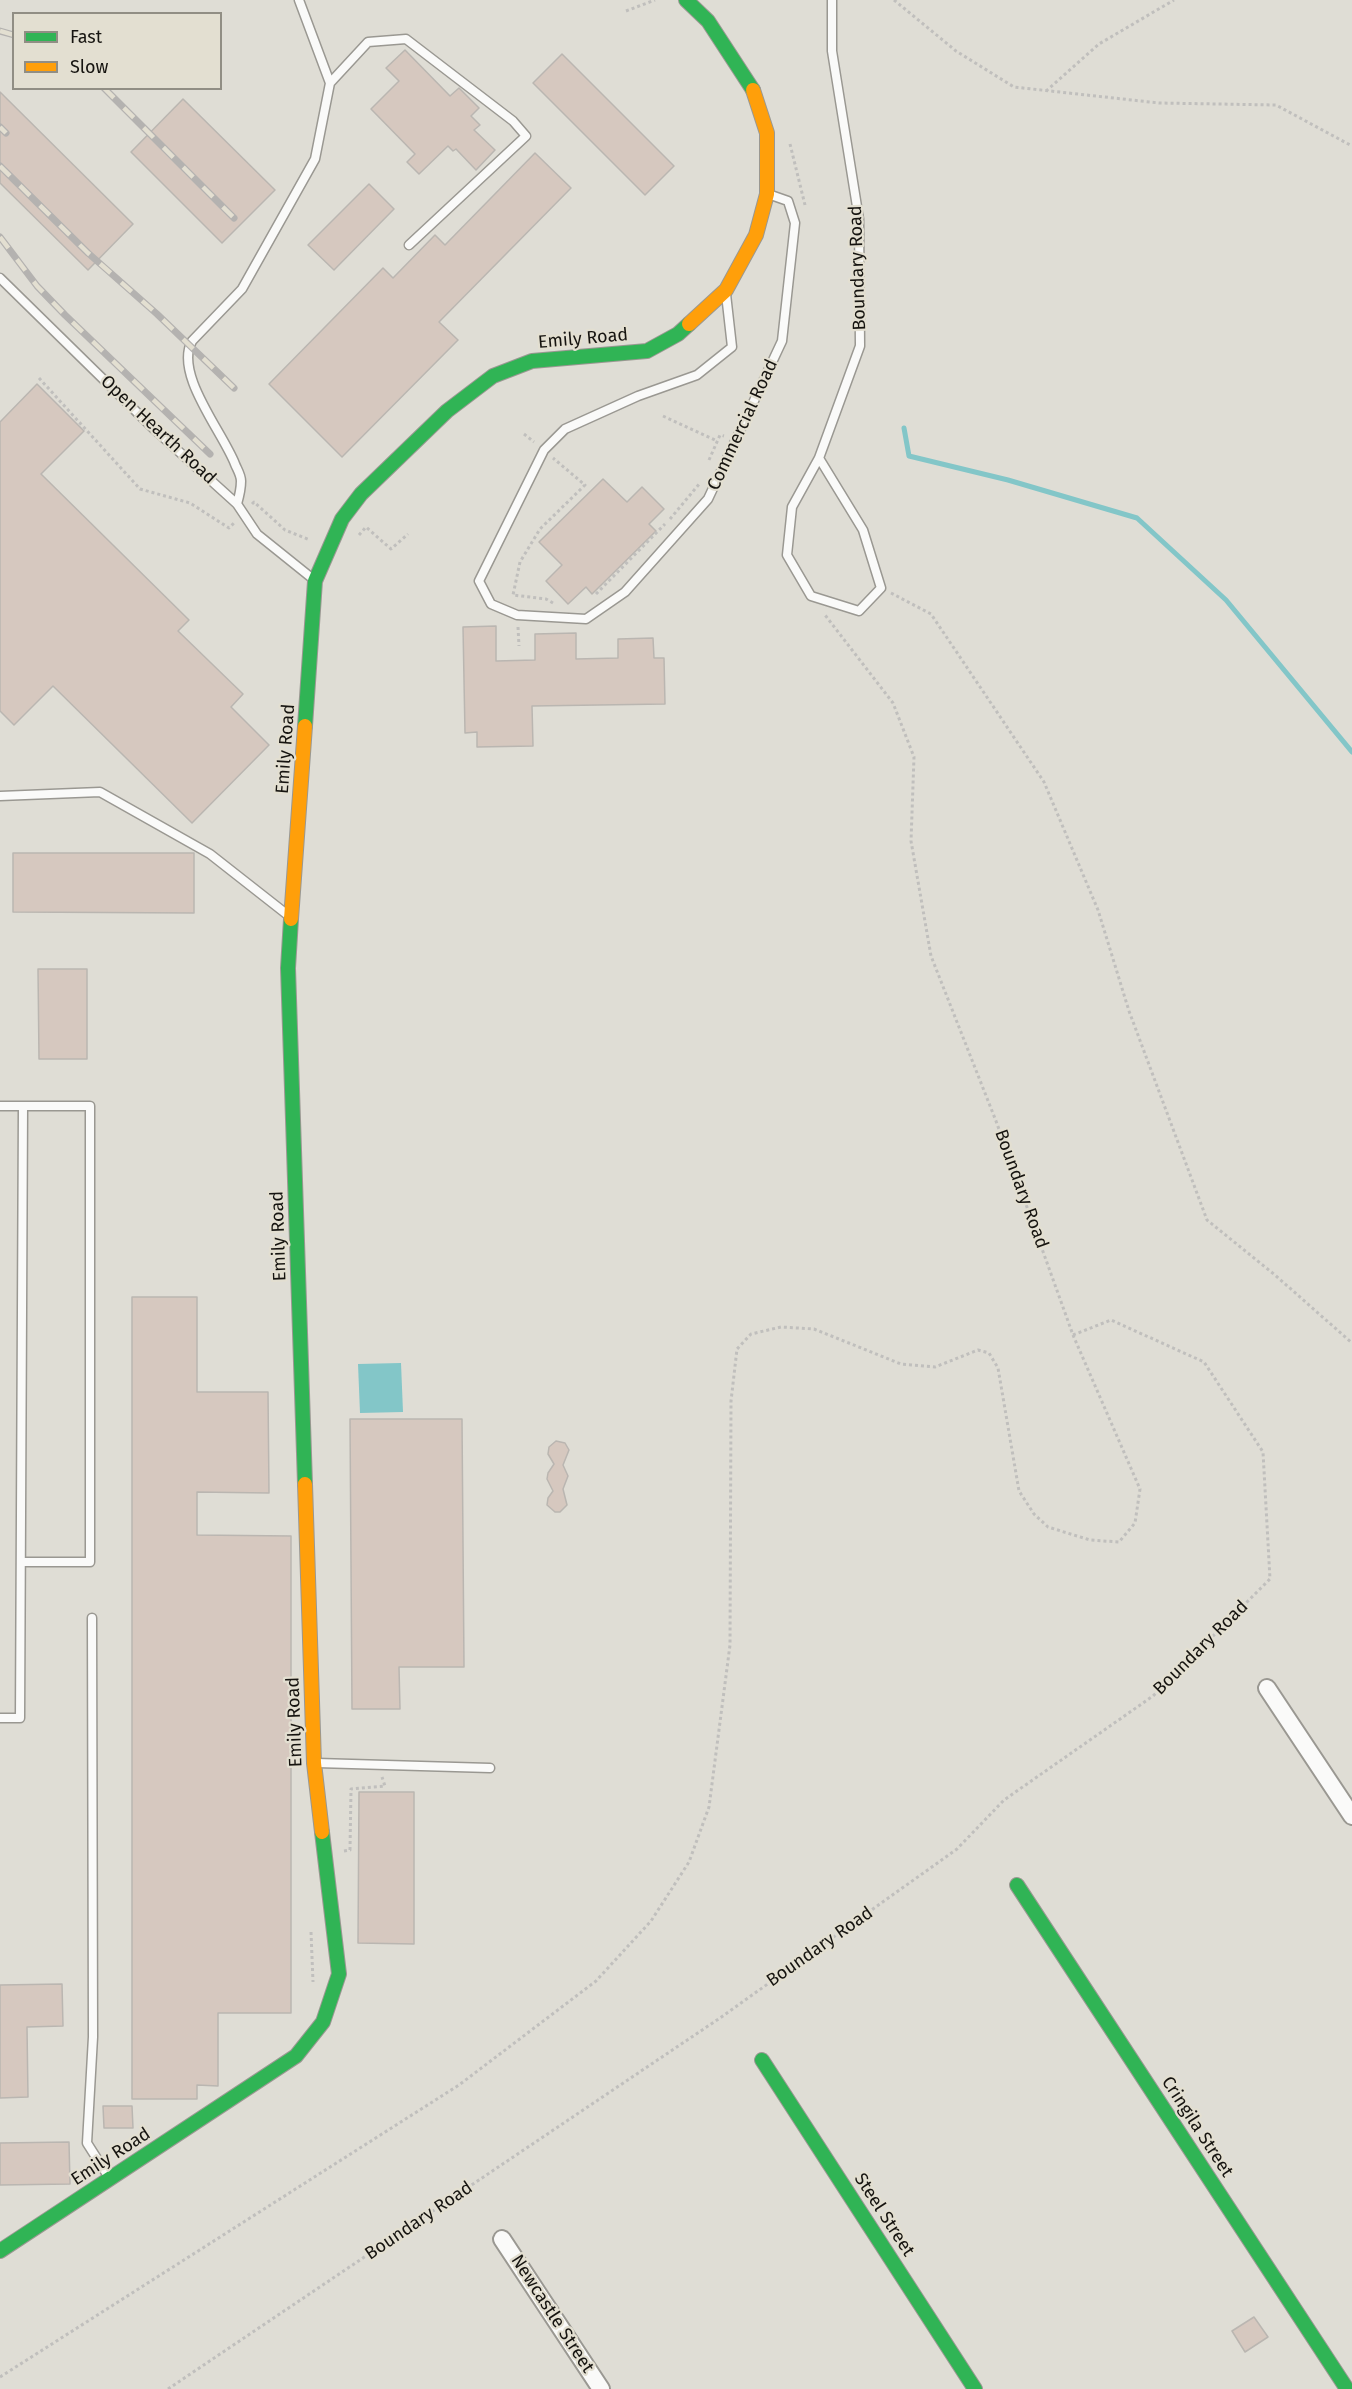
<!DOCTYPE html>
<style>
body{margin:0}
#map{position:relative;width:1352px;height:2389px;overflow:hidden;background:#dfddd5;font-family:"Fira Sans",sans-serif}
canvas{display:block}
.legend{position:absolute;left:12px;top:12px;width:210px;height:78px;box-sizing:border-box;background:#e3dfd1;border:2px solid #918e84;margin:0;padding:8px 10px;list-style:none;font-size:18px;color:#161410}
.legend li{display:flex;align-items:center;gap:12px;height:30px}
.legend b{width:30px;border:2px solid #918e84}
</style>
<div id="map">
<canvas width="1352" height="2389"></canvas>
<ul class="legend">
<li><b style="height:8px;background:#30b455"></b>Fast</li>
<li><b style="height:8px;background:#ff9f0a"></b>Slow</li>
</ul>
</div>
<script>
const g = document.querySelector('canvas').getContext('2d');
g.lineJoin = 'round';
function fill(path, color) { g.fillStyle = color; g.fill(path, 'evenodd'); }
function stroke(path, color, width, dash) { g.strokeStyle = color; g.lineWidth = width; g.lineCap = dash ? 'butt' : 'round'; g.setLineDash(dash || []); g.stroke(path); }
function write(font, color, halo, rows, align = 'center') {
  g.font = font + ' "Fira Sans",sans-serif'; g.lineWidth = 4.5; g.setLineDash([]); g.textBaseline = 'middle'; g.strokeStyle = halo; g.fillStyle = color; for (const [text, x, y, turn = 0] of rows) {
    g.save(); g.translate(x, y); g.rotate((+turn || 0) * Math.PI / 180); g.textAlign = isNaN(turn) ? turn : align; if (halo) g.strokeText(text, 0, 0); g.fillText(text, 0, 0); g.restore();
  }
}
fill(new Path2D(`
 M401,1363L403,1412L360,1413L358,1364Z`), '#83c6c8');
stroke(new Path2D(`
 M904,428L909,456L1008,480L1137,518L1226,600L1352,752`), '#83c6c8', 5);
const building = new Path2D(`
 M405,50L450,96L459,88L479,108L471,116L480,125L474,130L495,150L476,170L456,149L453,151L448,146L419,174L407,162L415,154L371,109L399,81L386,68Z
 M562,54L674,166L645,195L533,83Z
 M0,92L133,224L88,270L0,183Z
 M183,99L275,190L222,243L131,152Z
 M535,153L571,188L439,322L458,340L342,457L269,384L383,268L393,278L435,235L445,245Z
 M369,184L394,209L334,270L308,245Z
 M37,384L84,431L41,474L189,620L178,631L243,694L231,707L269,745L192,823L53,686L14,725L0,711V422Z
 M603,479L627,502L642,487L664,509L649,524L656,531L592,594L586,587L568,604L546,581L562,565L539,542Z
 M496,626V661L535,660V634L576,633V659L618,658V639L653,638L654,658H664L665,704L532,706L533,746L477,747V732L465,733L463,627Z
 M13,853H194V913L13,912Z
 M38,969H87V1059H39Z
 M132,1297H197V1392H268L269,1493L197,1492V1535L291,1536V2013H218V2086L197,2085V2099H132Z
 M350,1419H462L464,1667H399L400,1709H352Z
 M556,1441L565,1443L569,1450L563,1465L568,1476L563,1489L567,1505L560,1512H555L547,1505L548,1498L553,1491L547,1479L548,1473L554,1464L548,1454L549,1447Z
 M359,1792H414V1944L358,1943Z
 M62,1984L63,2026L27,2027L28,2097L0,2098V1985Z
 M103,2106H132L133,2128H104Z
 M69,2142L70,2184L0,2185V2143Z
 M1254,2317L1268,2337L1245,2352L1232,2331Z`);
fill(building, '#d6c8bf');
stroke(building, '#bab6b1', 1.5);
const lane = new Path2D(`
 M330,83L368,42L406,39L513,121L526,136L409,245
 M0,278L154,429L237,504L257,534L313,579
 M726,294L732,347L697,375L638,396L565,429L544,450L479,581L491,604L517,615L586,619L625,592L708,499L782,341L795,223L788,201L768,194
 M819,458L863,530L881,588L859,611L811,596L787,555L792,507L819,458L860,346L859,219L832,51V0
 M237,504C239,497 241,488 241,481C241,475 237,469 235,464C222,431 174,374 192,341L242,289L315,159L330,83L299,0
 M0,796L100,792L210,854L289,916
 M0,1106H90V1562H21
 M92,1618L93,2037L87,2143L108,2176
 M0,1718H20L23,1106
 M317,1763L490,1768`);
const street = new Path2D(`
 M1267,1688L1352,1816
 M502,2239L601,2389`);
const fast = new Path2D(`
 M686,0L708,21L753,90
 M305,726L315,581L342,519L361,494L447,411L493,376L532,361L647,351L678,334L689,324
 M291,919L288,968L305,1484
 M1017,1885L1347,2389
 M762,2060L975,2389
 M0,2251L296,2056L323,2022L339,1974L322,1832`);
const slow = new Path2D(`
 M689,324L726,290L756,235L767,194V133L753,90
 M291,919L305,726
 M305,1484L314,1763L322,1832`);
stroke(lane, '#9a9892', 11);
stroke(street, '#9a9892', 20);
stroke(fast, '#9a9892', 16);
stroke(slow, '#9a9892', 16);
stroke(new Path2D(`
 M894,0L956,51L1014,87L1159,103L1276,105L1352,146
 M626,11L655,0
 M1046,91L1099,44L1174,0
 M790,144L805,205
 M39,378L140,489L190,503L229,528L235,522
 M663,416L717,441
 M524,434L534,442
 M709,460L720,435L724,436
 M252,504L254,502L285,530L310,540
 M670,519L700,483
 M359,535L366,527L391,549L408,534
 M891,593L931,614L1044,782L1098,910L1129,1011L1207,1220L1275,1275L1352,1343
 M596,594L665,524
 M553,603L546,599L513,595L520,562L540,529L585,485L553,458
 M518,627L519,646
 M344,1851L350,1850L351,1789L385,1786L382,1777
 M311,1932L313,1982
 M0,2377L459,2085L596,1981L651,1921L689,1862L709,1807L730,1645L731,1401L737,1349L751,1334L781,1327L814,1329L901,1364L935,1367L978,1350L989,1353L998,1368L1019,1491L1034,1514L1048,1527L1090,1540L1119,1542L1135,1523L1140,1489L1073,1335
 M168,2389L720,2018L957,1849L1004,1800L1153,1696L1270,1579L1263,1452L1204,1362L1111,1320L1073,1335L996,1121L931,956L911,841L914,757L893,703L825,615`), '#c0bfbd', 3, [3, 3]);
stroke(lane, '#fafaf9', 8);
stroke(street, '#fafaf9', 16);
stroke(fast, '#30b455', 14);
stroke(slow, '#ff9f0a', 14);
const rail = new Path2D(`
 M0,31L14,35
 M104,88L234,218
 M0,127L6,133
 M0,166L88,253L157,314L234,388
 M0,237L37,286L65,315L210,454`);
stroke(rail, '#b4b2b0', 7);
stroke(rail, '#e3dfd1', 4.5, [14]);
write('18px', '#161410', '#e3dfd1', [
 ["Boundary Road",858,268,-92],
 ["Emily Road",583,339,-5],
 ["Commercial Road",743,425,-65],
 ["Open Hearth Road",158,430,43],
 ["Emily Road",286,749,-86],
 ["Boundary Road",1021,1189,70],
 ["Emily Road",279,1236,-92],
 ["Boundary Road",1201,1648,-45],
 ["Emily Road",295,1722,-92],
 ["Boundary Road",820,1947,-35],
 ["Cringila Street",1197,2127,57],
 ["Emily Road",111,2157,-33],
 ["Steel Street",884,2215,57],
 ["Boundary Road",419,2221,-34],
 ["Newcastle Street",552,2314,57]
]);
</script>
